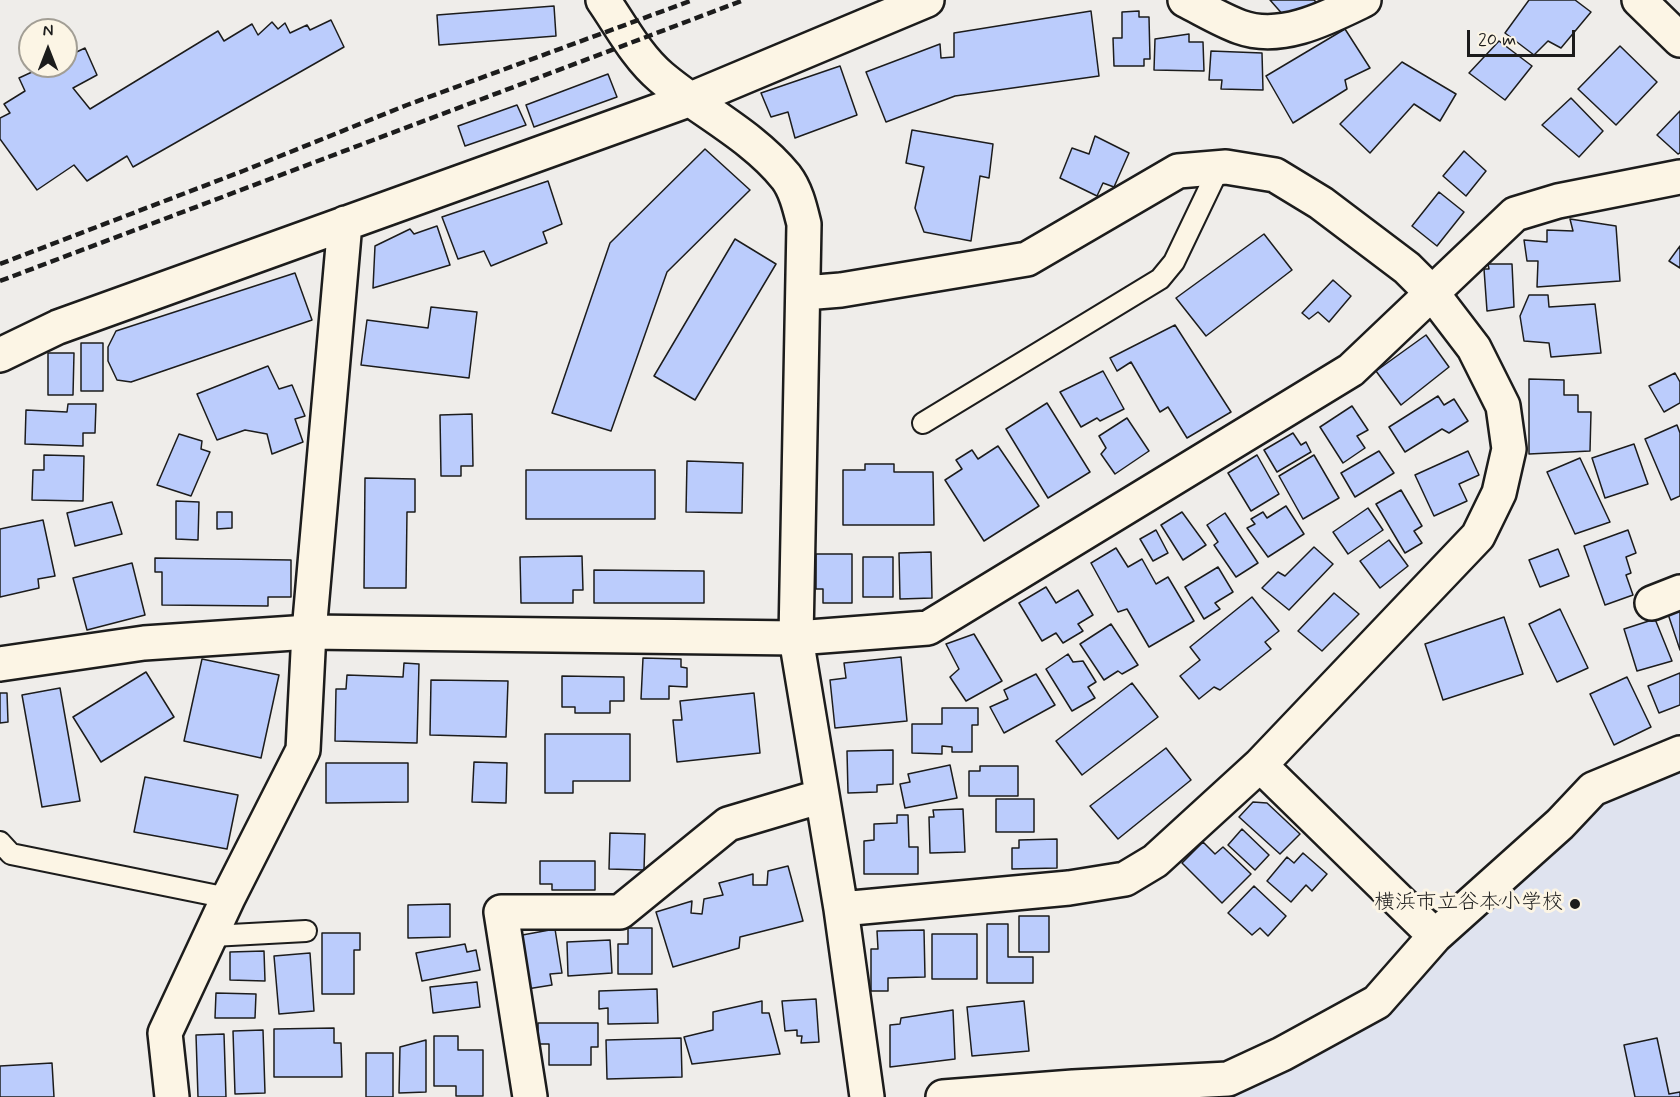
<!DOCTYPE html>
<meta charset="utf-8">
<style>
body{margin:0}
#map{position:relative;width:1680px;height:1097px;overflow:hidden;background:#efedea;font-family:Mynerve,sans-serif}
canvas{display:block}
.north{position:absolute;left:18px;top:18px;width:60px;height:60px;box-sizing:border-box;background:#fcf5e5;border:2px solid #a29e95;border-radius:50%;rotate:0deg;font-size:16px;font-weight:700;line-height:24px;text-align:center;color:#1c1c1c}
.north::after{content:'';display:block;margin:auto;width:21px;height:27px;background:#1c1c1c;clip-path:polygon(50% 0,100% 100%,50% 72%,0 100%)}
.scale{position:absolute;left:1467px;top:30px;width:108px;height:27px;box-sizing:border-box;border:3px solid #1c1c1c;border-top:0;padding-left:8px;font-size:18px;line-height:21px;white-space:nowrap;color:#1c1c1c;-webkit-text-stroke:4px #fcf5e5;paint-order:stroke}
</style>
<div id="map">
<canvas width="1680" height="1097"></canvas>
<div class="north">N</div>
<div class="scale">20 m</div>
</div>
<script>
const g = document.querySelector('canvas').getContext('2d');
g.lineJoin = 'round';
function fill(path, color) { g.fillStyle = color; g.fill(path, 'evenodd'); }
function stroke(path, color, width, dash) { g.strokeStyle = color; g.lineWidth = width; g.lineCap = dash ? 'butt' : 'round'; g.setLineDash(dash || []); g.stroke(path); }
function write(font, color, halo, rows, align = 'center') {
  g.font = font + ' Mynerve,"Klee One",sans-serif'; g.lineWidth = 6; g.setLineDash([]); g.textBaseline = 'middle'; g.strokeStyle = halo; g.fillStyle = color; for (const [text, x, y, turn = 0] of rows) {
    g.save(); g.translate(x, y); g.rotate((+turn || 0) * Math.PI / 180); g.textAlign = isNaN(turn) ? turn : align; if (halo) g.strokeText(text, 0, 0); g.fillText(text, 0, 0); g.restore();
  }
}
fill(new Path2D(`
 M1680,762V1097H1064L1228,1079L1377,1002L1560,824Z`), '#dfe3ef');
const building = new Path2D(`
 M1270,0H1314L1317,3L1304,15L1298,10L1285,17Z
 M1529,0H1575L1591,12L1561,48L1548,41L1534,55L1505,33Z
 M554,6L556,36L439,45L437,15Z
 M1091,11L1099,76L955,96L886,122L866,72L940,44L941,58L954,57V33Z
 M1139,11V17H1149L1150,59H1144V66H1114L1113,38H1122V12Z
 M331,20L344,47L133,167L127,156L87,181L74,165L37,190L0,139V118L10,113L4,104L25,91L19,78L45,66H66V57L85,48L97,75L73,88L90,109L218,31L224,41L252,24L258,35L272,22L278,29L285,23L290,33L307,25L310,30Z
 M1345,29L1370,68L1345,80L1347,89L1293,123L1266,76Z
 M1189,34V42H1203L1204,71L1154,70L1155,39Z
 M1499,41L1532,66L1505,100L1469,73Z
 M1620,46L1657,82L1616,125L1578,89Z
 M1211,51L1262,53L1263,90L1221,89L1222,80H1209Z
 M1402,62L1456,94L1440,121L1414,104L1370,153L1340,124Z
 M840,66L857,115L795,138L788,112L771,117L761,93Z
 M608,74L617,97L534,127L526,105Z
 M1571,98L1603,131L1579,157L1542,125Z
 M517,105L526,125L465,146L458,126Z
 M1680,111V153L1678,154L1657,135Z
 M912,130L993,144L989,178L980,176L971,241L924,232L915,208L924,167L906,163Z
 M1095,136L1129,153L1114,187L1103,183L1097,196L1060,178L1072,148L1089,154Z
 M705,149L750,190L667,272L611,431L552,413L610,243Z
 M1464,151L1486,171L1466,196L1443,176Z
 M548,181L562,224L543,232L547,243L491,266L484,251L458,259L442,217Z
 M1439,192L1464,212L1437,246L1412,226Z
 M1570,219L1616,226L1620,281L1537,287L1538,261H1527L1524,240L1547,242V230L1573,231Z
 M437,226L450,265L373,288L375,246L410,229L414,234Z
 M1264,234L1292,270L1206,336L1176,298Z
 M735,239L776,264L695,400L654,376Z
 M1680,246V268L1669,261Z
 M1488,264H1512L1514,307L1487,311L1484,269H1489Z
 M295,273L312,320L131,382L117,380L108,361V347L116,331Z
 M1333,280L1351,296L1329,322L1318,312L1309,319L1302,313Z
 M1529,295H1548L1549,307L1595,304L1601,353L1551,357L1549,343L1524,341L1520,316Z
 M431,307L477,312L469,378L361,365L367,320L428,328Z
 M1175,325L1231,412L1187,438L1168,407L1160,412L1131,362L1117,371L1110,358Z
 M1426,335L1449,367L1401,405L1376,371Z
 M81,343H103V391H81Z
 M48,353H74L73,395H48Z
 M268,366L279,389L292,385L305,416L295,419L303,442L272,454L267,434L245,430L217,440L197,394Z
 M1103,371L1124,409L1100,421L1097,418L1081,427L1060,392Z
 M1675,373L1680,382V403L1664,412L1649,386Z
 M1529,379L1564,380V395H1578V412H1591L1590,451L1529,454Z
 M1438,396L1444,405L1454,399L1468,421L1449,433L1442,429L1405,452L1389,427Z
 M1047,403L1090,472L1048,498L1006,429Z
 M68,404H96L95,433H83V446L25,444L26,410L67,412Z
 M1352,406L1368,430L1357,436L1365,448L1343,463L1320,427Z
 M472,414L473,466H461V476H441L440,415Z
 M1127,418L1149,451L1115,474L1101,454L1106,448L1099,436Z
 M1677,425L1680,433V496L1671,500L1645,439Z
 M1293,433L1301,445L1306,442L1311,452L1277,472L1264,450Z
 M179,434L202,441L201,449L210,452L191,496L157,485Z
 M1634,444L1648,484L1605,498L1592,458Z
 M998,446L1039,506L984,541L945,480L962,469L956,460L972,450L978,459Z
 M1379,451L1394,473L1355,497L1341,473Z
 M1468,451L1479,475L1459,484L1467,501L1434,516L1415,475Z
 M44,455L84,456L83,501L32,500L33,470H44Z
 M1257,455L1279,494L1251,511L1228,473Z
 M1314,455L1339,498L1303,519L1279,476Z
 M1580,458L1610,522L1575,534L1547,472Z
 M687,461L743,463L742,513L686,512Z
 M865,464H894V472H933L934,525H843V470H865Z
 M526,470H655V519H526Z
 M365,478L415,479V512H407L406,588H364Z
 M1401,490L1422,526L1414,531L1422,543L1405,553L1376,504Z
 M176,501L199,502L198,540L176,539Z
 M112,502L122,534L75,546L67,513Z
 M1286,506L1304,534L1268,557L1247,528L1255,524L1251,519L1263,512L1267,518Z
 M1368,508L1383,530L1348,554L1333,532Z
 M217,512H232V528L217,529Z
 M1182,512L1206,545L1183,560L1161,525Z
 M1225,513L1258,563L1236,577L1214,545L1218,542L1207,525Z
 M43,520L55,576L38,579L39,588L0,597V529Z
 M1156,530L1168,553L1153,561L1140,539Z
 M1628,530L1636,553L1626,557L1631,573L1626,575L1633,595L1605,605L1584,546Z
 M1389,540L1408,566L1380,588L1360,561Z
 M1314,547L1333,564L1289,610L1262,588L1278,572L1285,576Z
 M1116,548L1128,567L1142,559L1156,584L1168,577L1194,621L1149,647L1127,609L1118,612L1091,563Z
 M1558,549L1569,576L1540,587L1529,560Z
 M931,552L932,598L900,599L899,553Z
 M816,554H852V603H823V589H816Z
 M582,556L583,590H573V603H521L520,557Z
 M863,557H893V597H863Z
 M155,558L291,560V597H268V606L162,605V572H155Z
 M132,563L145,615L87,630L73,578Z
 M1218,567L1233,592L1215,603L1220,609L1204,619L1185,587Z
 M594,570L704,571V603H594Z
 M1046,587L1056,603L1078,590L1093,615L1078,624L1083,631L1063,643L1056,633L1042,641L1019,603Z
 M1334,593L1359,614L1322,651L1298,631Z
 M1252,597L1279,631L1265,642L1271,649L1220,690L1214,687L1199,699L1180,676L1200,660L1190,647Z
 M1560,609L1588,668L1557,682L1529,624Z
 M1680,610V650L1668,614Z
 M1504,617L1523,674L1443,700L1425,644Z
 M1655,619L1672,661L1637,671L1624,629Z
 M1111,624L1138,665L1122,674L1118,671L1104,680L1080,644Z
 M974,634L1002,681L966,701L950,677L959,669L946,644Z
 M1068,654L1073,662L1083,661L1096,682L1088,687L1095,698L1072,711L1046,669Z
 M901,657L907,721L835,728L830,680L846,678L844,663Z
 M643,658L681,659V667L687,668V687L669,686V699H641Z
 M202,659L279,675L261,758L184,741Z
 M404,663L419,664L417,743L335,741L336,689H346L347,675L403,677Z
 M146,672L174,717L101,762L73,717Z
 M1680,673V705L1659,713L1648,686Z
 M1036,674L1055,705L1004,733L990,707L1008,699L1004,690Z
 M562,676L624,677V701H610V713H575V707H562Z
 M1627,677L1651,727L1614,745L1590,694Z
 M431,680L508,681L506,737L430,735Z
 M1132,683L1158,717L1082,775L1056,741Z
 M60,688L80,801L42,807L22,695Z
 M0,693H7L8,722L0,723Z
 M754,693L760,753L677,762L673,720H682L680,701Z
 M942,708H978V725H972V752H952V747L942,746V754L912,753V724H942Z
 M545,734H630V781H573V793H545Z
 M1166,748L1191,780L1118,839L1090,806Z
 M893,750V784L877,785V792L848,793L847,751Z
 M474,762L507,763L506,803L472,802Z
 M326,763H408V802L326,803Z
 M950,765L957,798L905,808L900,784L910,782L908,774Z
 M980,766H1018V796H969V771H980Z
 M145,777L238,795L227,849L134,832Z
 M996,799H1034V832H996Z
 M1253,802L1267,803L1300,834L1280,854L1239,817Z
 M963,809L965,852L930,853L929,817H934L933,810Z
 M897,815H908L909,847H918V874H864V841L874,840V824L897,823Z
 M1242,829L1269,855L1255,870L1228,845Z
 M610,833L645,834L644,870L609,869Z
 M1057,839V868L1012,869V848H1019V840Z
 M1203,842L1215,854L1223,847L1251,874L1222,903L1182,863Z
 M1303,853L1327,874L1312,891L1306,885L1291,902L1267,881L1287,857L1294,863Z
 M540,861H595V890H552V884H540Z
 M788,866L803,921L740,937L739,948L673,967L656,912L692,901L691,913L702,914L704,899L723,895L719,883L753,874V885H767L768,871Z
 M1254,886L1286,916L1268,936L1260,928L1252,935L1228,913Z
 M450,904V937L408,938V905Z
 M1019,916H1049V952H1019Z
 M987,924H1008V957H1033V983H987Z
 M628,928H652V974H618V944H628Z
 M555,929L562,973L550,974L552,985L527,989L517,936Z
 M924,930L925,977L888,978V991H871V949H878L877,931Z
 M322,933H360V950H354V994H322Z
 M932,934H977V979H932Z
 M610,940L612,973L568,976L567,942Z
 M465,944L467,952L476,950L480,970L422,981L416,953Z
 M264,951L265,981L230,980V952Z
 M310,953L314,1011L279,1014L274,956Z
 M477,982L480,1007L433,1013L430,987Z
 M657,989L658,1023L608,1024V1008L599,1009V991Z
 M216,993L256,994L255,1018H215Z
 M816,999L819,1042L801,1043L802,1036H797V1030L785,1031L782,1001Z
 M762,1001V1013H769L780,1054L692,1064L684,1037L713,1030V1012Z
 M1024,1001L1029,1051L972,1056L967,1007Z
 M953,1010L955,1059L890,1067V1025L900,1024L901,1018Z
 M538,1023H598V1047H591V1065H549V1044H538Z
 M334,1028V1043H341L342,1077H274V1029Z
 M263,1030L265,1093L235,1094L233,1031Z
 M224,1034L226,1097H198L196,1035Z
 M434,1036H458V1050H483V1096H456V1086H434Z
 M681,1038L682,1077L607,1079L606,1040Z
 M1657,1038L1669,1094L1680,1092V1097H1635L1624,1045Z
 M426,1040V1092L399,1093L400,1047Z
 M366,1053H393V1097H366Z
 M52,1063L54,1097H0V1066Z`);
fill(building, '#bbccfc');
stroke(building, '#1c1c1c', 1.5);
const lane = new Path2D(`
 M923,423L1160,279L1174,262L1219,168
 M0,842L11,854L228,898
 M212,936L306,931`);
const street = new Path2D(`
 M603,0C621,26 637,57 661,77C701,111 752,135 786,177C796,190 800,208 804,224L796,638L841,909L867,1097
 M1185,0C1203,9 1221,20 1240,27C1281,42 1327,18 1364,0
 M804,293L841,290L1027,259L1178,171L1226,167L1275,175L1321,203L1407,268L1432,293L1474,348L1503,406L1509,449L1499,493L1478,536L1260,765L1155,861L1125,879L1069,888L841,909
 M0,355L58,327L691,99L927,0
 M1652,603L1680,592
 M1260,765L1435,936
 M172,1097L165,1033L228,898L303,750L309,632L345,223
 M530,1097L501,912H620L728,824L822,796
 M943,1097L1073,1087L1228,1079L1282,1054L1377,1002L1435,936L1560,824L1593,789L1680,753`);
const secondary = new Path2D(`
 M1639,0L1680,40
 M0,664L144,643L309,632L796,638L928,628L1351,370L1515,214L1558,201L1680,177`);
stroke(lane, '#1c1c1c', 24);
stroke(street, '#1c1c1c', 38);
stroke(secondary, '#1c1c1c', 38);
stroke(lane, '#fcf5e5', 20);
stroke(street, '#fcf5e5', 33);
stroke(secondary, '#fcf5e5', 33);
stroke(new Path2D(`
 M0,264L243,171L407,105L693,0
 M0,281L744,0`), '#1c1c1c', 4.5, [9, 4.5]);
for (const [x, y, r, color] of [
 [1575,904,6,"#1c1c1c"]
]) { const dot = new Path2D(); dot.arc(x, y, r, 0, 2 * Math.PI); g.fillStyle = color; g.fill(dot); stroke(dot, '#fcf5e5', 2); }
write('21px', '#1c1c1c', '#fcf5e5', [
 ["横浜市立谷本小学校",1563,904]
], 'right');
</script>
